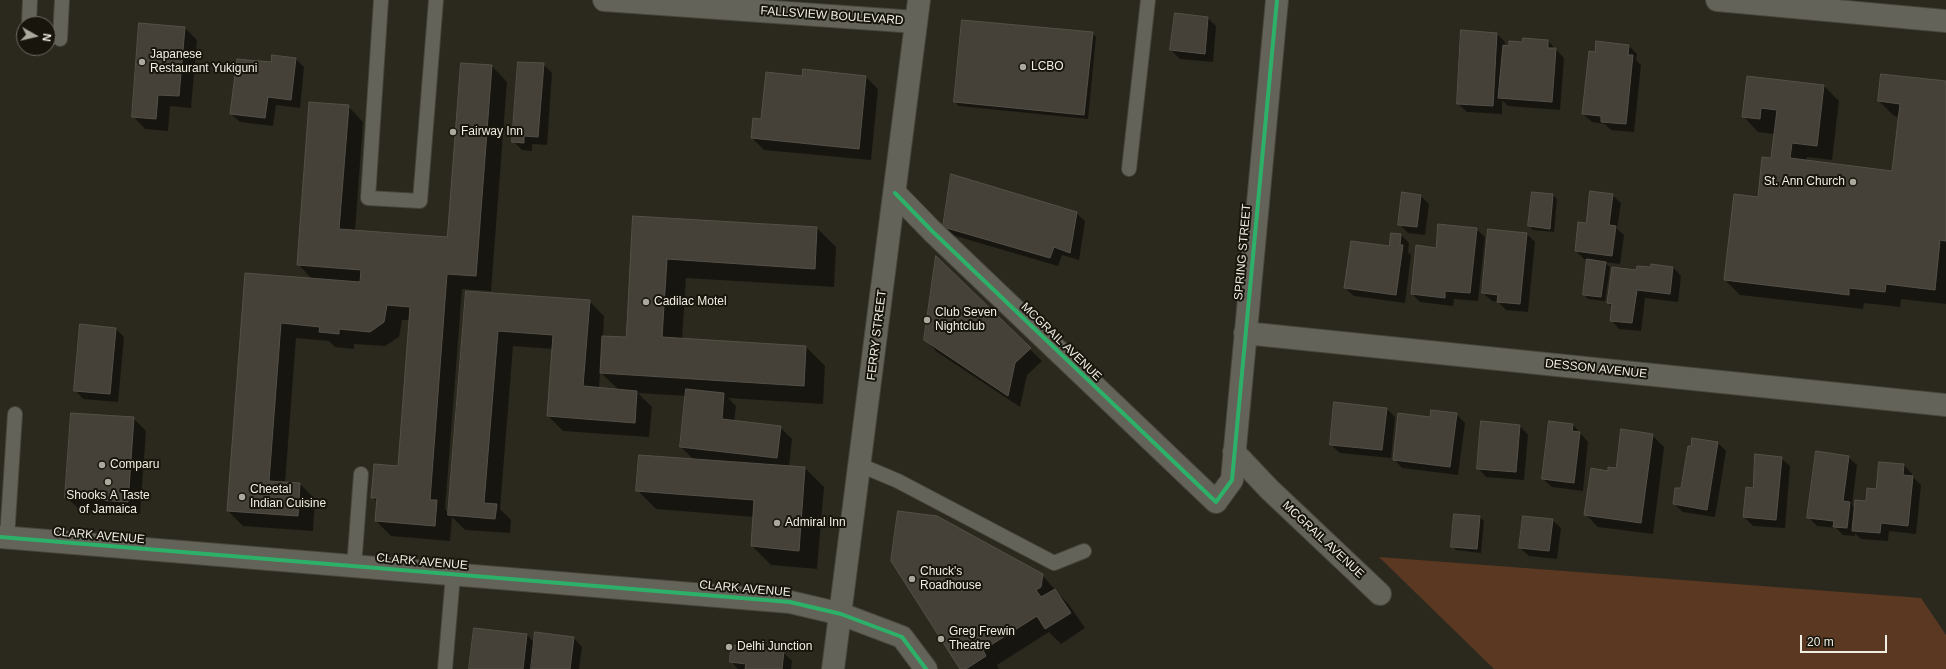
<!DOCTYPE html>
<style>
body{margin:0}
#map{position:relative;width:1946px;height:669px;overflow:hidden;background:#2b291e;font-family:Arial,sans-serif}
canvas{display:block}
.north{position:absolute;left:16px;top:16px;width:40px;height:40px;box-sizing:border-box;background:#17150c;border:1px solid #6e6c62;border-radius:50%;rotate:98deg;font-size:11px;font-weight:700;line-height:16px;text-align:center;color:#f0eee2}
.north::after{content:'';display:block;margin:auto;width:14px;height:18px;background:#aba99d;clip-path:polygon(50% 0,100% 100%,50% 72%,0 100%)}
.scale{position:absolute;left:1800px;top:635px;width:87px;height:18px;box-sizing:border-box;border:2px solid #f0eee2;border-top:0;padding-left:5px;font-size:12px;line-height:14px;white-space:nowrap;color:#f0eee2;-webkit-text-stroke:3px #17150c;paint-order:stroke}
</style>
<div id="map">
<canvas width="1946" height="669"></canvas>
<div class="north">N</div>
<div class="scale">20 m</div>
</div>
<script>
const g = document.querySelector('canvas').getContext('2d');
g.lineJoin = 'round';
function fill(path, color) { g.fillStyle = color; g.fill(path, 'evenodd'); }
function stroke(path, color, width, dash) { g.strokeStyle = color; g.lineWidth = width; g.lineCap = dash ? 'butt' : 'round'; g.setLineDash(dash || []); g.stroke(path); }
function write(font, color, halo, rows, align = 'center') {
  g.font = font + ' Arial,sans-serif'; g.lineWidth = 4; g.setLineDash([]); g.textBaseline = 'middle'; g.strokeStyle = halo; g.fillStyle = color; for (const [text, x, y, turn = 0] of rows) {
    g.save(); g.translate(x, y); g.rotate((+turn || 0) * Math.PI / 180); g.textAlign = isNaN(turn) ? turn : align; if (halo) g.strokeText(text, 0, 0); g.fillText(text, 0, 0); g.restore();
  }
}
fill(new Path2D(`
 M1379,557L1921,598L1946,635V669H1494Z`), '#5b3821');
fill(new Path2D(`
 M1208,18L1216,26L1213,62L1180,59L1171,50Z
 M185,28L197,40L191,108L170,106L168,131L145,129L133,116Z
 M1092,33L1096,37L1088,119L959,106L955,102Z
 M1497,34L1505,42V46L1548,41L1564,58L1560,110L1508,106L1502,100V114L1467,112L1458,104Z
 M1629,46L1637,54L1636,60L1641,65L1634,132L1611,130L1605,124L1592,122L1583,114L1596,53Z
 M296,59L304,67L300,108L276,105L273,126L240,122L231,114L272,63Z
 M543,64L552,73L547,145L532,144V151L522,150L513,141Z
 M492,66L507,82L491,291L462,289L445,509L450,514L467,292L589,301L604,316L603,337L626,339L634,217L817,228L836,247L834,287L686,278L682,339L806,347L825,366L823,404L728,398L736,406L734,422L780,427L792,439L789,467L805,468L824,487L817,569L771,565L752,546L754,517L656,509L637,490L694,460L681,447L687,396L638,393L652,407L649,437L563,431L548,416L553,349L513,346L500,509L511,520L510,533L465,530L452,517L450,541L391,536L376,521L378,503L372,497L399,467L410,320H402L399,337L385,346L354,344V349L335,347L329,341L296,338L285,483L300,484L315,499L313,531L243,526L228,511L246,274L312,279L298,264L348,106L363,122L355,231L448,238ZM600,372L619,390L599,389Z
 M802,77H866L878,89L871,160L764,150L752,138L762,120Z
 M1748,77L1824,86L1839,101L1832,160L1807,157L1806,161L1893,172L1900,117L1894,116L1879,101L1946,82V304L1901,299L1900,307L1864,303L1863,309L1740,295L1725,280L1759,198L1772,159L1775,134L1758,132L1743,116Z
 M1420,195L1429,204L1425,235L1408,233L1399,224Z
 M1553,195L1557,199L1554,232L1533,230L1529,226Z
 M1612,195L1621,203L1617,229L1624,235L1620,264L1604,262L1610,267L1605,301L1588,299L1584,295L1588,260L1584,259L1576,251Z
 M1076,213L1085,221L1079,260L1062,255L1058,266L952,235L944,226Z
 M1476,229L1485,237L1478,301L1454,299L1453,306L1420,302L1412,294Z
 M1489,230L1527,234L1535,242L1528,312L1506,310L1498,302L1492,301L1483,293Z
 M1401,235L1409,243L1408,252L1411,255L1405,303L1354,296L1345,288Z
 M937,258L1042,361L1027,375L1020,407L937,352L925,339Z
 M1673,267L1681,276L1678,302L1645,298L1641,331L1619,329L1611,320L1613,308L1608,303L1637,271Z
 M116,329L124,337L118,402L83,399L75,390Z
 M1386,408L1395,417L1391,458L1340,453L1331,445Z
 M1456,414L1465,423L1458,475L1402,468L1394,459L1431,418Z
 M133,418L146,431L140,514L79,509L66,497Z
 M1550,422L1573,425L1588,442L1583,491L1552,487L1543,479Z
 M1482,423L1520,426L1528,435L1524,480L1486,477L1478,468Z
 M1652,435L1664,447L1653,534L1598,527L1586,515L1609,472L1617,469Z
 M1693,439L1718,443L1726,451L1715,517L1683,512L1674,504L1682,489Z
 M1848,457L1857,465L1852,505L1855,509L1867,502L1877,490L1880,463L1904,465L1912,474V476L1921,485L1916,534L1889,531L1888,541L1861,539L1855,533V536L1843,535L1836,528L1817,526L1808,517Z
 M1781,458L1790,466L1785,528L1753,526L1744,517L1754,489Z
 M1480,517L1484,521L1481,553L1456,550L1452,546Z
 M1552,520L1561,528L1557,559L1529,556L1520,548Z
 M1042,575L1069,605L1085,628L1061,644L1049,632L997,665L999,669H962Z
 M527,635L535,643L574,638L582,647L579,669H470Z
 M783,652L792,661L791,669H738L731,661Z`), '#0007');
const building = new Path2D(`
 M1175,13L1208,17L1205,54L1170,50Z
 M962,20L1093,32L1084,115L954,102Z
 M139,23L185,27L179,96L158,95L156,119L132,117Z
 M1461,30L1497,33L1493,106L1457,104Z
 M1523,38L1548,40V48H1556L1552,102L1498,98L1503,45L1509,46V41L1522,42Z
 M1596,41L1629,45L1628,55H1633L1626,124L1601,122V116L1582,114L1589,51L1595,52Z
 M272,55L296,58L291,100L268,97L265,118L230,114L237,59L271,62Z
 M518,62L544,63L538,137L524,136V143L512,142Z
 M461,63L492,65L476,276L447,274L430,500H437L435,526L375,521L377,498H371L374,464L398,466L410,307L387,305L384,322L370,332L339,329V334L319,332L320,327L281,323L269,481L300,483L298,516L227,511L245,273L360,282L361,270L297,265L309,102L349,105L339,229L447,237Z
 M803,69L866,76L859,149L751,138L753,118L761,119L766,72L802,76Z
 M1881,74L1946,81V241L1940,240L1935,290L1886,284L1885,292L1849,288V295L1724,280L1734,194L1758,197L1762,157L1771,158L1777,110L1761,108L1760,119L1742,117L1747,76L1824,85L1817,146L1792,143L1790,158L1892,171L1900,104L1878,101Z
 M951,174L1077,212L1070,253L1054,247L1050,258L943,227Z
 M1590,191L1613,194L1609,225L1616,226L1612,256L1575,251L1578,222L1586,223Z
 M1402,192L1421,195L1417,227L1398,225Z
 M1532,192L1553,194L1550,229L1528,226Z
 M633,216L817,227L815,269L667,259L662,337L806,346L804,386L600,373L602,336L626,337Z
 M1438,224L1477,228L1470,293L1445,291V298L1411,294L1416,245L1436,248Z
 M1488,229L1527,233L1520,304L1497,302L1498,295L1482,293Z
 M1391,233L1401,234L1400,245H1403L1396,295L1344,288L1351,241L1389,246Z
 M936,256L1031,348L1015,363L1008,396L924,340Z
 M1587,259L1606,262L1601,297L1583,295Z
 M1651,264L1673,267L1670,294L1637,290L1632,323L1610,321L1612,304L1607,303L1612,267L1636,270L1637,266L1651,267Z
 M466,291L590,300L583,386L637,391L635,423L547,416L553,335L498,331L484,503L497,504L495,519L448,515Z
 M80,324L116,328L110,394L74,391Z
 M686,389L724,393L722,419L781,426L777,458L680,447Z
 M1334,402L1387,408L1382,450L1330,445Z
 M1431,410L1457,413L1450,467L1393,460L1398,413L1430,417Z
 M71,413L134,417L128,502L65,498Z
 M1481,421L1520,425L1516,472L1477,469Z
 M1549,421L1573,424L1572,431L1580,432L1574,483L1542,479Z
 M1621,429L1653,434L1641,523L1584,515L1591,468L1608,471V467L1616,468Z
 M1692,438L1718,442L1707,510L1673,504L1675,488H1681L1688,446H1691Z
 M1816,451L1849,456L1843,501L1850,502L1847,528L1833,527L1834,521L1807,518Z
 M1755,454L1782,457L1776,520L1743,517L1746,487L1753,488Z
 M639,455L805,467L799,551L751,546L754,500L636,491Z
 M1879,462L1904,464L1903,475L1913,476L1908,526L1881,523L1880,533L1852,531L1855,500L1866,501L1867,488L1876,489Z
 M898,511L937,516L1043,574L1041,587L1036,590L1041,597L1055,589L1071,613L1045,629L1037,616L983,650L986,656L966,669H960L891,561Z
 M1454,514L1480,516L1477,549L1451,547Z
 M1523,516L1553,519L1549,551L1519,548Z
 M474,628L527,634L523,669H469Z
 M535,632L574,637L570,669H531Z
 M731,645L784,651L782,669H745L746,664L730,662Z`);
fill(building, '#454139');
stroke(building, '#545048', 1);
const lane = new Path2D(`
 M381,0L368,198L420,201L436,0
 M29,24L30,0
 M60,39L62,0
 M1129,169L1148,0
 M860,465L898,481L1054,563L1084,551
 M7,538L15,414
 M354,567L361,474
 M445,669L453,575`);
const street = new Path2D(`
 M604,0L916,22
 M1717,0L1946,21
 M895,193L932,231L1216,502L1232,480L1277,0
 M1245,333L1946,405
 M1234,452L1269,489L1380,594
 M0,537L790,602L841,614L902,637L926,669`);
const secondary = new Path2D(`
 M833,669L919,0`);
stroke(lane, '#47453c', 16);
stroke(street, '#47453c', 24);
stroke(secondary, '#47453c', 24);
stroke(lane, '#64635a', 14);
stroke(street, '#64635a', 22);
stroke(secondary, '#636359', 22);
stroke(new Path2D(`
 M895,193L932,231L1216,502L1232,480L1277,0
 M0,537L790,602L841,614L902,637L926,669`), '#2db169', 4);
for (const [x, y, r, color] of [
 [142,62,4,"#aba99d"],
 [1023,67,4,"#aba99d"],
 [453,132,4,"#aba99d"],
 [1853,182,4,"#aba99d"],
 [646,302,4,"#aba99d"],
 [927,320,4,"#aba99d"],
 [102,465,4,"#aba99d"],
 [108,482,4,"#aba99d"],
 [242,497,4,"#aba99d"],
 [777,523,4,"#aba99d"],
 [912,579,4,"#aba99d"],
 [941,639,4,"#aba99d"],
 [729,647,4,"#aba99d"]
]) { const dot = new Path2D(); dot.arc(x, y, r, 0, 2 * Math.PI); g.fillStyle = color; g.fill(dot); stroke(dot, '#17150c', 1.5); }
write('12px', '#f0eee2', '#17150c', [
 ["FALLSVIEW BOULEVARD",832,16,4],
 ["SPRING STREET",1243,252,-85],
 ["FERRY STREET",877,335,-83],
 ["MCGRAIL AVENUE",1061,342,44],
 ["DESSON AVENUE",1596,369,6],
 ["CLARK AVENUE",99,536,5],
 ["MCGRAIL AVENUE",1323,540,43],
 ["CLARK AVENUE",422,562,5],
 ["CLARK AVENUE",745,589,5]
]);
write('12px', '#f0eee2', '#17150c', [
 ["Japanese",150,55],
 ["Restaurant Yukiguni",150,69],
 ["LCBO",1031,67],
 ["Fairway Inn",461,132],
 ["St. Ann Church",1845,182,"right"],
 ["Cadilac Motel",654,302],
 ["Club Seven",935,313],
 ["Nightclub",935,327],
 ["Comparu",110,465],
 ["Cheetal",250,490],
 ["Indian Cuisine",250,504],
 ["Shooks A Taste",108,496,"center"],
 ["of Jamaica",108,510,"center"],
 ["Admiral Inn",785,523],
 ["Chuck's",920,572],
 ["Roadhouse",920,586],
 ["Greg Frewin",949,632],
 ["Theatre",949,646],
 ["Delhi Junction",737,647]
], 'left');
</script>
